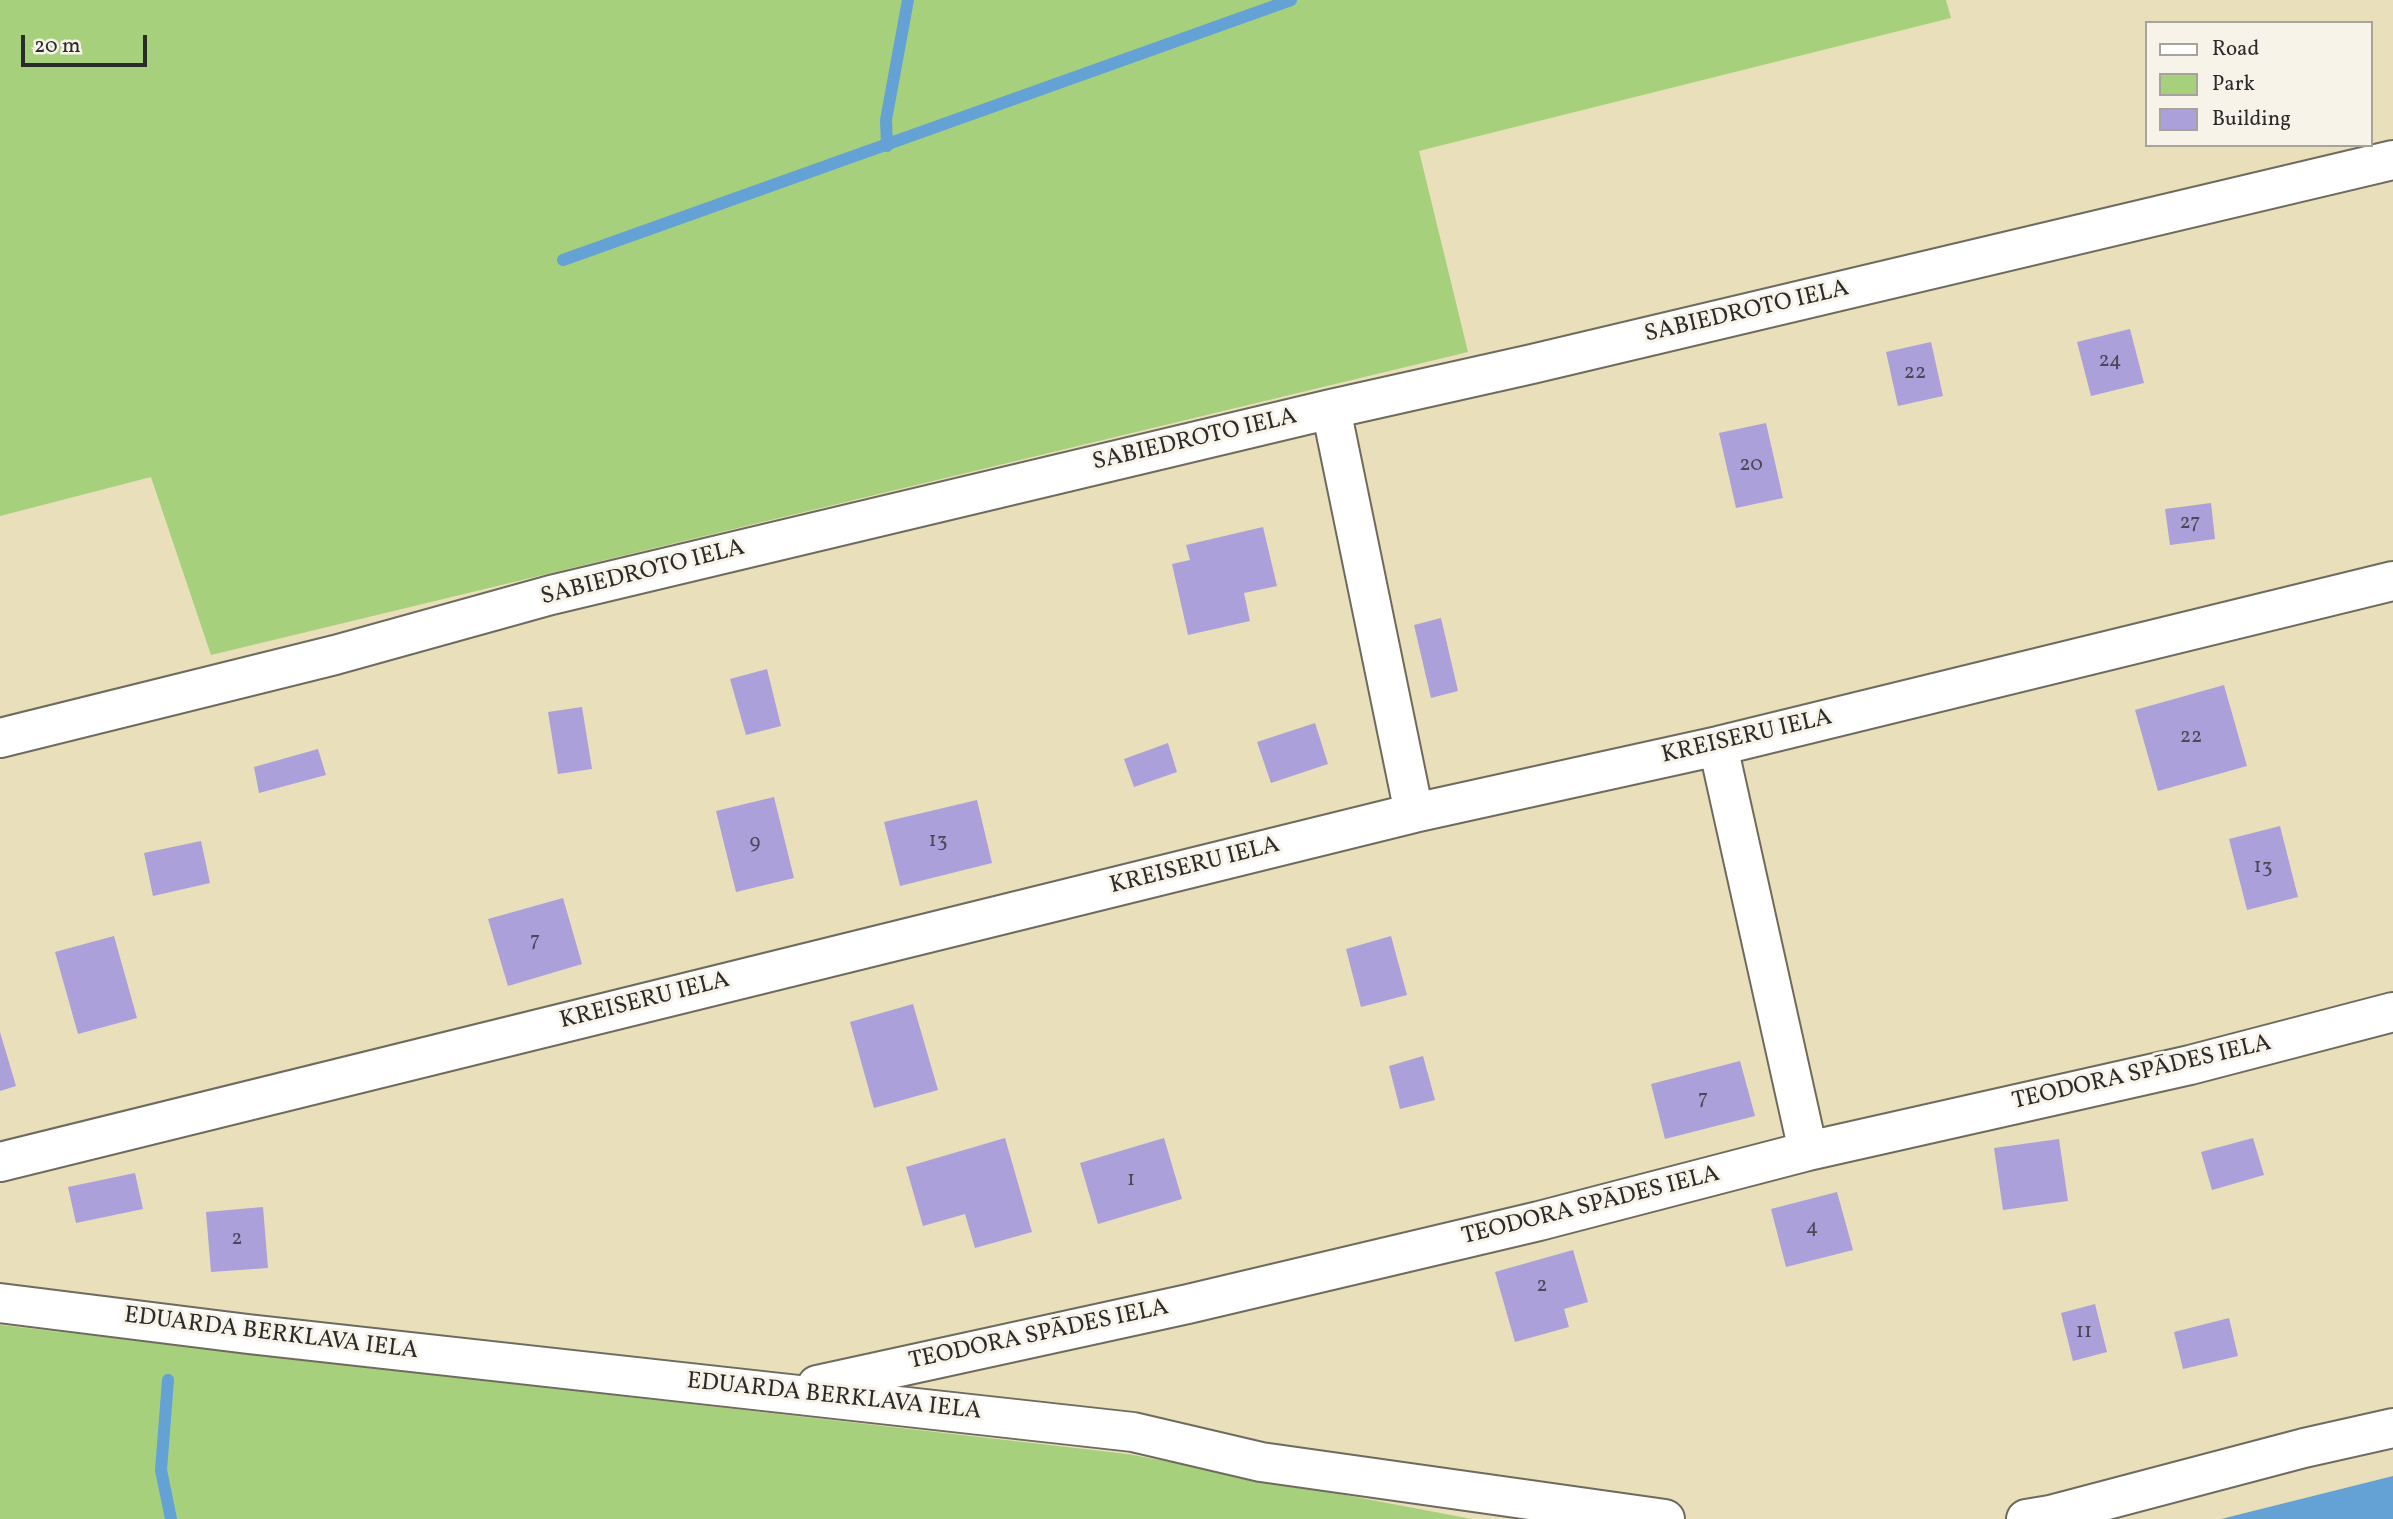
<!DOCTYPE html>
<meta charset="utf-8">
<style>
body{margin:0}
#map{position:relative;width:2393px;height:1519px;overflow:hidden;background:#e9dfbb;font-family:Vollkorn,serif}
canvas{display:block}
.legend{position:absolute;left:2145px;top:21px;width:228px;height:126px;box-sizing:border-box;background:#f7f3e8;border:2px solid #a5a39c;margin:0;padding:9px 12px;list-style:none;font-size:21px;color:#2b2b2b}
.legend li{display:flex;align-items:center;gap:14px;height:35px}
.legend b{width:35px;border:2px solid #a5a39c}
.scale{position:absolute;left:21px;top:35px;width:126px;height:32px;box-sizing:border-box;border:4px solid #2b2b2b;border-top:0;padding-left:9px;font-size:21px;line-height:24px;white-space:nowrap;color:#2b2b2b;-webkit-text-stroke:5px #f7f3e8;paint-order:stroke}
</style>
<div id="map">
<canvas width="2393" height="1519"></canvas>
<ul class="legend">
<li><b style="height:9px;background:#fff"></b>Road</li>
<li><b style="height:19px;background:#a7d07c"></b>Park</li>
<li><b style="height:19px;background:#aba0da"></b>Building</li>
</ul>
<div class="scale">20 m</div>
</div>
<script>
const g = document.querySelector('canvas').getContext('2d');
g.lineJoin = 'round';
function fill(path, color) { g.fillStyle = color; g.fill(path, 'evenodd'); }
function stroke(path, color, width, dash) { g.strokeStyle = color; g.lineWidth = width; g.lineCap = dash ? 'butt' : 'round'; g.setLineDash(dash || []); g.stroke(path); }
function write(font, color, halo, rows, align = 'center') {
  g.font = font + ' Vollkorn,serif'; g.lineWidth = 6; g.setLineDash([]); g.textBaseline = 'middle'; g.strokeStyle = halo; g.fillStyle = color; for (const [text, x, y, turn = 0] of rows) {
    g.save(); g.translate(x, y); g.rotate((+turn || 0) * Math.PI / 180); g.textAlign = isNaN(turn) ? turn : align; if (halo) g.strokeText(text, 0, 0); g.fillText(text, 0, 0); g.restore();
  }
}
fill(new Path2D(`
 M0,0H1946L1951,18L1419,151L1468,352L211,655L151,477L0,516Z
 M0,1325L1128,1454L1472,1519H0Z`), '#a7d07c');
fill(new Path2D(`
 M2393,1476V1519H2221Z`), '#64a2d6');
stroke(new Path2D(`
 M887,146L886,120L908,0
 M563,260L1291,0
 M168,1380L161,1470L171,1519`), '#64a2d6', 12);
fill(new Path2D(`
 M2130,329L2144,383L2091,396L2077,342Z
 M1931,342L1943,396L1898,406L1886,352Z
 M1766,423L1783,498L1736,508L1719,433Z
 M2211,503L2215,539L2170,545L2165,509Z
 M1263,527L1277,586L1244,593L1250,621L1188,635L1172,564L1190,560L1186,545Z
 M1441,618L1458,691L1431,698L1414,625Z
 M767,669L781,726L746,735L730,679Z
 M2224,685L2247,766L2158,791L2135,710Z
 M582,707L592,769L558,774L548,712Z
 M1315,723L1328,764L1271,783L1257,742Z
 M1168,743L1177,772L1134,787L1124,759Z
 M318,749L326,775L259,793L254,767Z
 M774,797L794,878L736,892L716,811Z
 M977,800L992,863L900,886L884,822Z
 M2280,826L2298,897L2247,910L2229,839Z
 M201,841L210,883L153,896L144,853Z
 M563,898L582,964L508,986L488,919Z
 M114,936L137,1018L78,1034L55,952Z
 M1391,936L1407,995L1361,1007L1346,949Z
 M913,1004L938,1090L874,1108L850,1022Z
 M0,1032L16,1086L0,1091Z
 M1423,1056L1435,1100L1400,1109L1389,1066Z
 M1740,1061L1755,1116L1665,1139L1651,1084Z
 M1005,1138L1032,1232L975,1248L965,1214L923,1226L906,1167Z
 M1164,1138L1182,1199L1098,1224L1080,1163Z
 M2253,1138L2264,1175L2212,1190L2201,1152Z
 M2059,1139L2068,1201L2003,1210L1994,1148Z
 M135,1173L143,1209L76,1223L68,1187Z
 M1837,1192L1853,1250L1786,1267L1771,1209Z
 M263,1207L268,1268L211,1272L206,1212Z
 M1573,1250L1588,1302L1564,1309L1569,1327L1515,1342L1495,1272Z
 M2095,1304L2107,1352L2073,1361L2061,1313Z
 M2229,1318L2238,1356L2183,1369L2174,1332Z`), '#aba0da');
const street = new Path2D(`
 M1331,409L1414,813
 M0,738L335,655L551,595L1331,409L1532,364L2393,160
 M1718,746L1808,1151
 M0,1162L1414,813L1718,746L2393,581
 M0,1303L248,1334L1133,1432L1261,1462L1665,1519
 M817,1385L1188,1304L1539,1221L1808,1151L2190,1065L2393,1012
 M2026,1519L2050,1515L2304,1448L2393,1428`);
stroke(street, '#6e6a5d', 42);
stroke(street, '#fff', 38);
write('21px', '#4b4857', null, [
 ["24",2110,362],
 ["22",1915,374],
 ["20",1751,466],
 ["27",2190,524],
 ["22",2191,738],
 ["13",938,842],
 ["9",755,844],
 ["13",2263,868],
 ["7",535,942],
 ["7",1703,1100],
 ["1",1131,1181],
 ["4",1812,1229],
 ["2",237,1240],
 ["2",1542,1287],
 ["11",2084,1333]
]);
write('24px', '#2b2b2b', '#f7f3e8', [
 ["SABIEDROTO IELA",1747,313,-13],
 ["SABIEDROTO IELA",1195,441,-13],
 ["SABIEDROTO IELA",643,574,-14],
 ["KREISERU IELA",1747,738,-13],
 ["KREISERU IELA",1195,867,-14],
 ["KREISERU IELA",645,1002,-14],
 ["TEODORA SPĀDES IELA",2142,1074,-13],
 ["TEODORA SPĀDES IELA",1591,1207,-14],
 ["EDUARDA BERKLAVA IELA",271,1335,7],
 ["TEODORA SPĀDES IELA",1039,1336,-12],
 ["EDUARDA BERKLAVA IELA",834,1398,6]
]);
</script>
